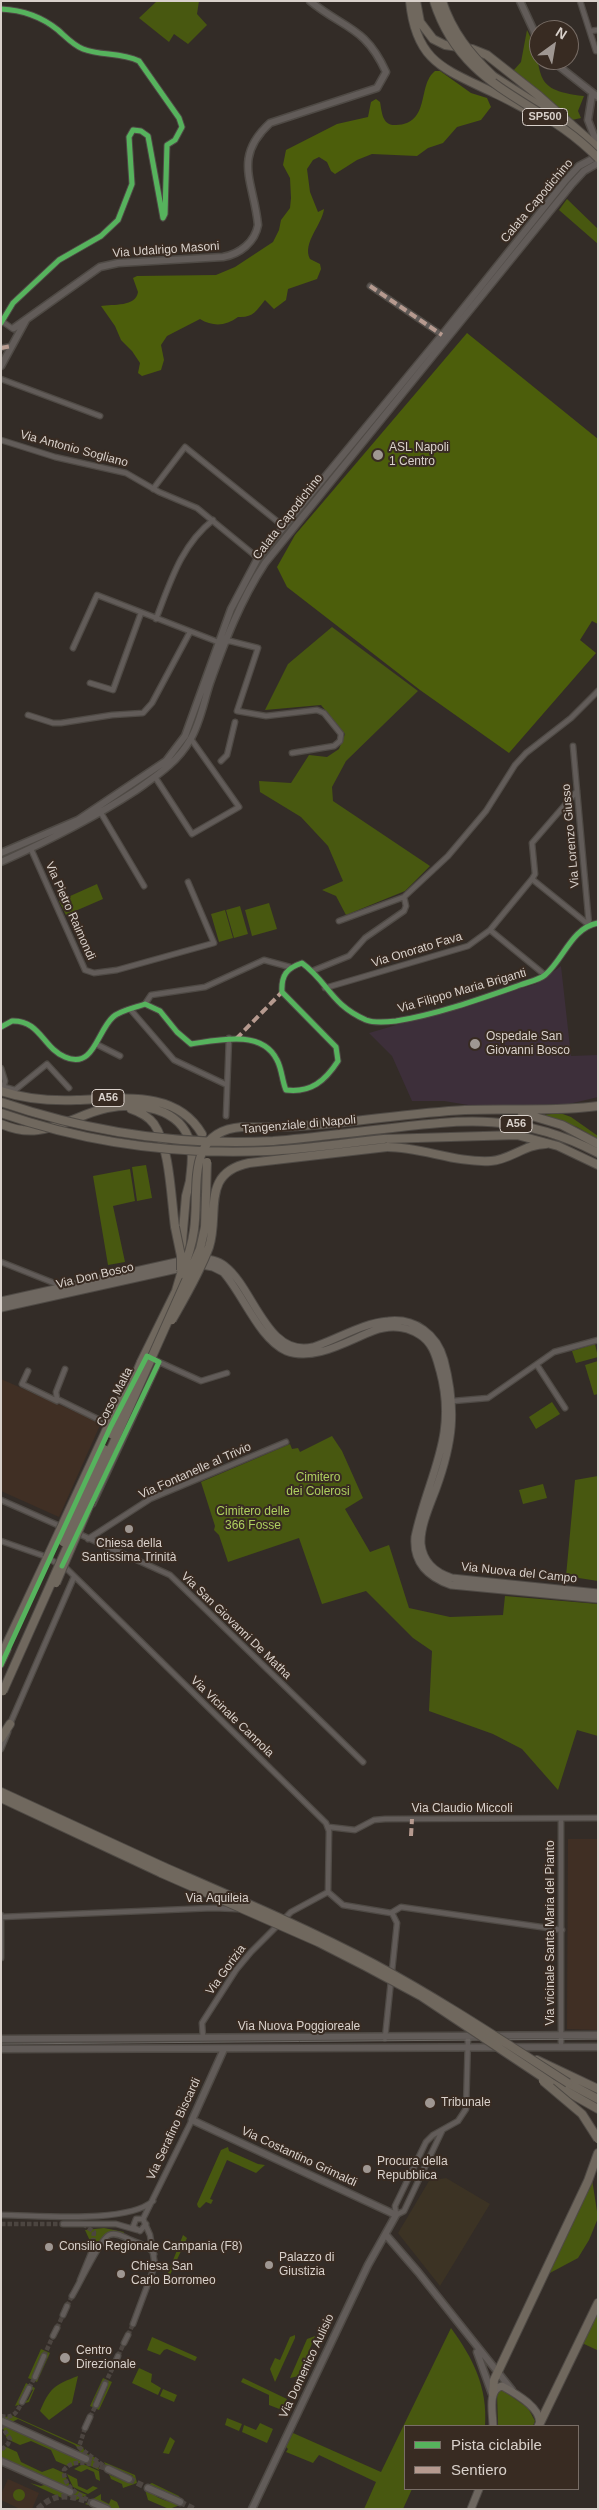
<!DOCTYPE html>
<meta charset="utf-8">
<style>
body{margin:0}
#map{position:relative;width:599px;height:2510px;overflow:hidden;background:#332c27;font-family:Arial,sans-serif}
canvas{display:block}
.frame{position:absolute;inset:0;border:2px solid #d9d1cb;pointer-events:none}
.legend{position:absolute;left:404px;top:2425px;width:175px;height:65px;box-sizing:border-box;background:#382b22;border:1px solid #786d66;margin:0;padding:6px 9px;list-style:none;font-size:15px;color:#d9d1cb}
.legend li{display:flex;align-items:center;gap:10px;height:25px}
.legend b{width:25px;border:1px solid #786d66}
.north{position:absolute;left:529px;top:20px;width:50px;height:50px;box-sizing:border-box;background:#382b22;border:1px solid #786d66;border-radius:50%;rotate:32deg;font-size:14px;font-weight:700;line-height:20px;text-align:center;color:#d9d1cb}
.north::after{content:'';display:block;margin:auto;width:18px;height:22px;background:#9f9792;clip-path:polygon(50% 0,100% 100%,50% 72%,0 100%)}
</style>
<div id="map">
<canvas width="599" height="2510"></canvas>
<div class="frame"></div>
<ul class="legend">
<li><b style="height:6px;background:#56b35d"></b>Pista ciclabile</li>
<li><b style="height:6px;background:#b69a8f"></b>Sentiero</li>
</ul>
<div class="north">N</div>
</div>
<script>
const g = document.querySelector('canvas').getContext('2d');
g.lineJoin = 'round';
function fill(path, color) { g.fillStyle = color; g.fill(path, 'evenodd'); }
function stroke(path, color, width, dash) { g.strokeStyle = color; g.lineWidth = width; g.lineCap = dash ? 'butt' : 'round'; g.setLineDash(dash || []); g.stroke(path); }
function write(font, color, halo, rows, align = 'center') {
  g.font = font + ' Arial,sans-serif'; g.lineWidth = 4; g.setLineDash([]); g.textBaseline = 'middle'; g.strokeStyle = halo; g.fillStyle = color; for (const [text, x, y, turn = 0] of rows) {
    g.save(); g.translate(x, y); g.rotate((+turn || 0) * Math.PI / 180); g.textAlign = isNaN(turn) ? turn : align; if (halo) g.strokeText(text, 0, 0); g.fillText(text, 0, 0); g.restore();
  }
}
fill(new Path2D(`
 M1,1379L101,1423L59,1517L1,1491Z
 M568,1839H598V2030L567,2029Z
 M8,2479L39,2493L32,2509H20L1,2500V2494Z`), '#402f24');
fill(new Path2D(`
 M446,2178L490,2204L440,2286L398,2233L429,2181Z`), '#3c3324');
fill(new Path2D(`
 M561,966L571,1056L598,1055V1097L569,1104L536,1105H468L444,1101H412L392,1056L369,1033L536,984Z`), '#3d2f3a');
fill(new Path2D(`
 M157,1H199L197,14L207,25L188,44L174,34L169,42L139,18Z
 M527,30C548,71 526,90 584,96L578,111L581,118L572,120L513,71L521,62Z
 M567,199L598,229V244L559,210Z
 M332,627L418,691L346,761L332,787L333,801L430,866L405,891L346,915L336,896L322,890L343,881L328,846L301,817L260,792L259,781L291,783L309,755L327,757L339,749L345,734L321,705L265,710L288,664Z
 M97,884L103,899L66,915L59,901Z
 M269,903L277,929L252,936L245,910Z
 M240,906L248,934L234,938L226,910Z
 M225,910L233,938L219,942L211,914Z
 M560,1113L571,1117L598,1136V1139L577,1127L543,1115Z
 M146,1165L152,1198L137,1201L132,1167Z
 M130,1169L135,1201L113,1206L125,1262L108,1265L93,1176Z
 M595,1344L598,1357L576,1363L572,1351Z
 M598,1361V1394L594,1395L585,1365Z
 M552,1402L560,1414L536,1429L529,1417Z
 M332,1436L342,1451L363,1498L345,1509L370,1552L389,1545L409,1608L450,1617L503,1615L505,1596L598,1604V1736L577,1730L558,1790L522,1749L493,1734L429,1711L432,1651L413,1638L366,1591L322,1604L299,1538L228,1562L219,1535L214,1530L215,1526L201,1482L290,1444L292,1449L298,1448L300,1452Z
 M598,1476V1581L566,1576L575,1480Z
 M543,1484L547,1498L523,1504L519,1490Z
 M228,2147L229,2151L258,2164L265,2165L256,2173L227,2160L210,2199L213,2200L211,2204L206,2202L200,2208L198,2207L197,2204L221,2150Z
 M592,2179L598,2218L589,2240L578,2258L548,2274Z
 M104,2228L124,2232L123,2234H107L102,2238L95,2253L88,2249L90,2241L85,2230Z
 M183,2235L187,2238L170,2275L168,2273Z
 M598,2310V2350H597L582,2343Z
 M451,2328C473,2358 488,2388 485,2426H405V2489H412L403,2509H364L376,2482L319,2455L313,2463L286,2452L288,2449L286,2447L293,2433L381,2472Z
 M295,2335V2338L275,2382L270,2369L275,2358L280,2360L290,2337Z
 M315,2336L299,2376L290,2378L307,2339Z
 M152,2337L197,2357L195,2361L167,2349L164,2350L160,2355L147,2350Z
 M41,2349L50,2353L37,2382L28,2378ZM41,2355L47,2358L38,2379L32,2376Z
 M139,2368L152,2374L151,2382L161,2388L158,2395L132,2383Z
 M78,2376L72,2403L49,2420L40,2411C50,2388 54,2385 78,2376Z
 M103,2378L112,2382L99,2410L90,2406ZM102,2383L108,2386L99,2406L93,2403Z
 M243,2378L287,2399L282,2410L269,2405V2395L241,2382Z
 M26,2383L35,2388L29,2402L15,2406ZM27,2388L33,2390L28,2400L20,2403Z
 M163,2389L177,2395L174,2402L160,2396Z
 M501,2389L528,2408L535,2421L533,2426H498L497,2393Z
 M1,2415L6,2417L11,2415L83,2447L85,2453L96,2458L99,2470L82,2462L70,2467L56,2461L51,2450L31,2441L20,2445L7,2439L1,2423L88,2462L75,2445L18,2419L12,2422L6,2419L1,2421Z
 M227,2418L242,2424L239,2431L225,2425Z
 M260,2423L273,2429L267,2443L242,2432L244,2425L256,2430Z
 M170,2437L175,2441L169,2454L163,2453Z
 M4,2446L17,2452L21,2462L42,2472L53,2468L64,2473L71,2488L87,2495L76,2500L67,2495L62,2498L30,2483L41,2486L47,2484L66,2493L74,2490L1,2457V2447Z
 M104,2462L135,2475L137,2483L123,2488L122,2484L111,2479ZM107,2465L133,2476L125,2481L110,2475Z
 M83,2464L99,2471L100,2481L96,2479L94,2472L87,2469L81,2472L74,2469Z
 M67,2474L77,2479L78,2486L87,2490L93,2486L98,2488L88,2494L73,2487Z
 M152,2483L179,2496L183,2504L169,2509L148,2500L144,2486ZM153,2486L176,2496L180,2502C170,2504 152,2497 148,2488Z
 M13 2495a6 6 0 1 1 12 0a6 6 0 1 1-12 0Z
 M101,2494V2500L109,2504L111,2499L117,2502L120,2509H112L98,2501L91,2504L100,2509L85,2504Z`), '#485810');
fill(new Path2D(`
 M435,71H440L471,93L487,98L491,107L481,120L457,127L443,143L428,148L417,156L372,154L357,160L335,174L331,171L327,162L319,157L313,160L307,169L310,192L318,212L324,209C322,225 302,243 310,259L320,264L321,269L317,279L288,289L286,300L274,309L265,300C256,311 253,318 238,317C226,326 213,327 200,319L167,336L161,345L164,360L161,370L142,376L138,373L140,363L132,351L121,340L115,326L101,306C113,304 136,307 138,292L133,278L137,276L216,275L235,267L273,242L279,230L281,220L290,208L291,198L290,178L283,165L286,150L337,124L368,117L371,102L376,99L380,102C382,112 382,126 396,125C431,124 417,85 435,71Z
 M467,333L598,439V624L592,621L580,640L596,653L509,753L420,690L287,587L277,567L295,535Z`), '#4c5e0b');
stroke(new Path2D(`
 M1,2224H63
 M83,2224L94,2232L92,2251
 M67,2306L72,2296
 M57,2328L63,2315
 M128,2335L133,2324
 M44,2356L53,2336
 M118,2356L124,2343
 M105,2384L114,2365
 M29,2388L35,2377
 M1,2416C14,2419 17,2412 22,2402
 M90,2417L96,2405
 M1,2425L10,2439L8,2444L1,2450
 M85,2428L79,2447L105,2467
 M93,2503C80,2495 63,2488 64,2470C75,2456 95,2466 108,2469`), '#4c4540', 4.5, [4.5, 2]);
stroke(new Path2D(`
 M86,2459L108,2469
 M129,2479L148,2488
 M180,2502L194,2509
 M38,2509C56,2491 71,2496 93,2503`), '#4c4540', 6, [6, 3]);
const street = new Path2D(`
 M580,1L596,51
 M1,9C22,10 42,17 58,30C66,37 73,45 83,49C101,56 121,52 139,61L179,118L182,127L175,140L167,145L165,214L163,218L148,136L141,131L133,130L129,137L132,184L118,220L101,236L59,260L13,303L1,323
 M590,31L598,30
 M370,286L442,335
 M3,322L13,329
 M1,348L11,346
 M1,379L100,416
 M1,440L55,457L126,473L159,492L197,508L258,558
 M153,489L185,447L283,526
 M156,619C170,583 181,545 213,520
 M225,642L230,641L258,648L237,711L266,716L317,710L324,713L341,734L340,741L334,746L292,753
 M73,648L97,595L218,642
 M90,683L113,690L141,613
 M28,715L53,723H61L112,715L143,713L152,703L190,632
 M573,746L589,925
 M221,761L227,755L235,722
 M155,777L192,834L239,807L191,739
 M101,813L144,886
 M31,849L85,970L94,973L117,970L214,943L188,882
 M532,879L589,925
 M339,921L404,897L448,856L486,811L515,765L526,753L571,718L598,691
 M490,930L545,975
 M312,971L349,956L365,938L404,911L406,906L404,897
 M325,988L468,946L490,930L532,879L535,874L532,843L577,791
 M145,1004L151,995L205,987L264,960L290,967
 M130,1009L174,1060L227,1085
 M1,1027L12,1021C40,1020 43,1048 65,1057C94,1070 97,1031 113,1017C121,1010 135,1008 145,1004L160,1011L177,1032L191,1044C218,1040 262,1029 277,1060C282,1069 282,1081 286,1090C311,1093 325,1081 338,1061L336,1047L282,992C281,975 287,968 302,963C329,983 330,1004 366,1020C374,1023 388,1022 396,1021C438,1014 480,999 520,985C528,982 539,980 545,975C564,959 571,928 598,923
 M96,1044L120,1056
 M1,1068L5,1081L3,1088
 M4,1087L15,1090L47,1064L69,1088
 M226,1116L229,1038
 M1,1262L64,1287
 M159,1362L201,1381L227,1373
 M537,1365L565,1408
 M65,1369L56,1392L57,1399L110,1425
 M28,1371L22,1384L57,1401
 M453,1401L488,1398L554,1352L598,1340
 M1,1500L62,1527
 M93,1504L159,1362L147,1356L144,1360
 M77,1533L170,1575L363,1762
 M88,1539L150,1499L286,1442
 M1,1541L44,1556L67,1569L326,1823L329,1831L328,1892
 M1,1665L8,1650
 M10,1724L74,1577
 M1,1749L8,1732
 M561,1819V2047
 M329,1827L355,1830L374,1820L385,1819L598,1818
 M328,1892L343,1905L391,1913L401,1907L562,1930
 M1,1915V1958
 M1,1917L213,1908L237,1909
 M203,2038L202,2023L236,1970L251,1952L291,1912L328,1892
 M385,2038L397,1923L392,1913
 M442,2131L404,2211L396,2215L395,2206L426,2142L433,2135L458,2121L466,2109L468,2037
 M1,2215C37,2215 127,2224 153,2201
 M143,2219L192,2120
 M143,2219H136L133,2227L140,2231L146,2224
 M63,2224H116L137,2230
 M80,2280L92,2251
 M72,2296C79,2285 101,2238 109,2235C116,2232 124,2237 131,2240C140,2244 149,2246 154,2254
 M63,2315L67,2306
 M133,2324L155,2265L150,2235L143,2219
 M53,2336L57,2328
 M124,2343L128,2335
 M114,2365L118,2356
 M35,2377L44,2356
 M22,2402L29,2388
 M96,2405L105,2384
 M85,2428L90,2417`);
const secondary = new Path2D(`
 M520,1L539,42
 M551,60L598,97
 M592,95L588,120L598,146
 M14,328L100,267L118,263L223,257C240,254 255,242 258,225C254,182 232,158 270,123L377,88L386,72C365,26 344,29 310,1
 M1,366L26,320
 M1,853L78,820L166,761L185,736L231,609L258,558L442,335L566,180L579,166L598,156
 M1,862C48,841 92,819 135,791C156,776 177,763 190,740C200,724 204,701 210,683C225,641 240,601 265,563L572,184L584,171L598,163
 M1,2039L598,2035
 M1,2049L598,2047
 M224,2049L192,2120L396,2215L368,2265L252,2509
 M386,2235L418,2272L512,2390
 M477,2352L492,2394
 M2,2421L86,2459
 M1,2461L70,2492
 M108,2469L129,2479
 M148,2488L180,2502
 M93,2503L107,2509`);
const primary = new Path2D(`
 M200,1258C209,1259 218,1260 225,1266C254,1288 267,1358 313,1347C338,1339 362,1323 388,1321C415,1318 437,1334 444,1360C457,1410 453,1442 436,1489C430,1505 420,1527 421,1544C423,1562 436,1573 452,1578L598,1593
 M197,1264L213,1267L223,1272C243,1294 259,1339 286,1351C314,1362 347,1341 373,1331C389,1325 406,1326 420,1335C433,1343 436,1357 440,1371C458,1437 428,1475 415,1537C413,1562 428,1577 451,1585L598,1599
 M1,1301L185,1260
 M1,1308L186,1267
 M493,2426C493,2414 487,2389 502,2386C515,2393 544,2409 539,2426
 M471,2509L479,2489`);
const highway = new Path2D(`
 M410,1C416,63 445,69 494,93C510,100 525,110 542,117
 M416,1L420,22L433,39L445,45L472,49L487,55L539,96L598,148
 M493,76L557,117
 M1,1091C25,1099 52,1101 77,1100C121,1099 176,1089 202,1134
 M131,1109C140,1112 148,1116 154,1124C170,1147 171,1198 175,1227
 M522,1113L562,1125L598,1144
 M1,1124C13,1129 25,1132 38,1130C63,1127 83,1113 107,1108C137,1102 181,1107 190,1143C194,1155 191,1168 190,1180
 M242,1127C317,1130 390,1114 465,1110C509,1108 554,1112 598,1106
 M383,1129C464,1119 522,1113 598,1153
 M384,1139L517,1135L558,1146L598,1165
 M387,1147C422,1147 455,1163 491,1161C510,1160 525,1144 546,1144
 M181,1254L186,1196L191,1177
 M141,1362L176,1291L181,1274
 M1,1656L47,1558
 M1,1738L10,1724
 M1,1792L164,1867
 M1,1798L161,1873
 M537,2060L598,2089
 M550,2082L598,2109
 M568,2083L598,2099
 M493,2393L494,2380L588,2181L598,2153
 M539,2425L598,2303`);
stroke(street, '#4f4a45', 7);
stroke(secondary, '#4f4a45', 9);
stroke(primary, '#4f4a45', 9);
stroke(highway, '#4f4a45', 10);
stroke(street, '#625c59', 4.5);
stroke(secondary, '#625c59', 6);
stroke(primary, '#6e6760', 7);
stroke(highway, '#70685e', 8);
stroke(new Path2D(`
 M1,2044L598,2039`), '#6c6864', 1);
const highwayBridge = new Path2D(`
 M434,1C463,92 539,97 598,158
 M442,1C452,32 470,54 493,76
 M1,1102C89,1132 180,1146 273,1141C310,1138 346,1133 383,1129
 M1,1113C87,1143 176,1155 267,1151C306,1149 345,1143 384,1139
 M175,1227L181,1256V1270
 M181,1274C187,1260 192,1245 194,1230C200,1189 184,1131 242,1127
 M172,1320C185,1297 200,1272 209,1247C220,1214 200,1173 249,1163L387,1147
 M111,1434L141,1362
 M63,1542L104,1449
 M47,1558L124,1392
 M56,1583L92,1499
 M3,1691L200,1249L205,1227L207,1162
 M164,1867C235,1898 306,1928 374,1964C441,2000 504,2042 568,2083
 M161,1873L318,1942L365,1966L421,1996L550,2082
 M543,2081L582,2114L598,2139`);
stroke(highwayBridge, '#4f4a45', 10, []);
stroke(highwayBridge, '#70685e', 8);
stroke(new Path2D(`
 M370,286L442,335
 M1,348L11,346
 M236,1039L282,992
 M411,1836L412,1819`), '#b69a8f', 4, [8, 4]);
stroke(new Path2D(`
 M1,9C22,10 42,17 58,30C66,37 73,45 83,49C101,56 121,52 139,61L179,118L182,127L175,140L167,145L165,214L163,218L148,136L141,131L133,130L129,137L132,184L118,220L101,236L59,260L13,303L1,323
 M1,1027L12,1021C40,1020 43,1048 65,1057C94,1070 97,1031 113,1017C121,1010 135,1008 145,1004L160,1011L177,1032L191,1044C218,1040 262,1029 277,1060C282,1069 282,1081 286,1090C311,1093 325,1081 338,1061L336,1047L282,992C281,975 287,968 302,963C329,983 330,1004 366,1020C374,1023 388,1022 396,1021C438,1014 480,999 520,985C528,982 539,980 545,975C564,959 571,928 598,923
 M1,1665L111,1426L147,1356L159,1362L62,1566`), '#56b35d', 5);
for (const [x, y, r, color] of [
 [378,455,6,"#9f9792"],
 [475,1044,6,"#9f9792"],
 [129,1529,5,"#9f9792"],
 [430,2103,6,"#9f9792"],
 [367,2169,5,"#9f9792"],
 [49,2247,5,"#9f9792"],
 [269,2265,5,"#9f9792"],
 [121,2274,5,"#9f9792"],
 [65,2358,6,"#9f9792"]
]) { const dot = new Path2D(); dot.arc(x, y, r, 0, 2 * Math.PI); g.fillStyle = color; g.fill(dot); stroke(dot, '#382b22', 2); }
for (const [x, y, w] of [
 [545,117,45],
 [108,1098,32],
 [516,1124,32]
]) { const box = new Path2D(); box.roundRect(x - w / 2, y - 8.5, w, 17, 4); g.fillStyle = '#382b22'; g.fill(box); stroke(box, '#d9d1cb', 1); }
write('bold 11px', '#d9d1cb', null, [
 ["SP500",545,117],
 ["A56",108,1098],
 ["A56",516,1124]
]);
write('12px', '#d9d1cb', '#382b22', [
 ["Calata Capodichino",537,201,-50],
 ["Via Udalrigo Masoni",166,250,-4],
 ["Via Antonio Sogliano",74,449,15],
 ["Calata Capodichino",288,517,-52],
 ["Via Lorenzo Giusso",571,836,-95],
 ["Via Pietro Raimondi",70,911,66],
 ["Via Onorato Fava",417,950,-17],
 ["Via Filippo Maria Briganti",462,991,-16],
 ["Tangenziale di Napoli",299,1125,-5],
 ["Via Don Bosco",95,1276,-13],
 ["Corso Malta",115,1397,-63],
 ["Via Fontanelle al Trivio",195,1471,-24],
 ["Via Nuova del Campo",519,1573,6],
 ["Via San Giovanni De Matha",236,1626,44],
 ["Via Vicinale Cannola",232,1717,44],
 ["Via Claudio Miccoli",462,1809],
 ["Via Aquileia",217,1899],
 ["Via vicinale Santa Maria del Pianto",551,1933,-90],
 ["Via Gorizia",226,1970,-54],
 ["Via Nuova Poggioreale",299,2027],
 ["Via Serafino Biscardi",174,2129,-65],
 ["Via Costantino Grimaldi",299,2157,25],
 ["Via Domenico Aulisio",307,2366,-65]
]);
write('12px', '#d9d1cb', '#382b22', [
 ["ASL Napoli",389,448],
 ["1 Centro",389,462],
 ["Ospedale San",486,1037],
 ["Giovanni Bosco",486,1051],
 ["Chiesa della",129,1544,"center"],
 ["Santissima Trinità",129,1558,"center"],
 ["Tribunale",441,2103],
 ["Procura della",377,2162],
 ["Repubblica",377,2176],
 ["Consilio Regionale Campania (F8)",59,2247],
 ["Palazzo di",279,2258],
 ["Giustizia",279,2272],
 ["Chiesa San",131,2267],
 ["Carlo Borromeo",131,2281],
 ["Centro",76,2351],
 ["Direzionale",76,2365]
], 'left');
write('12px', '#aecf5f', '#382b22', [
 ["Cimitero",318,1478],
 ["dei Colerosi",318,1492],
 ["Cimitero delle",253,1512],
 ["366 Fosse",253,1526]
]);
</script>
